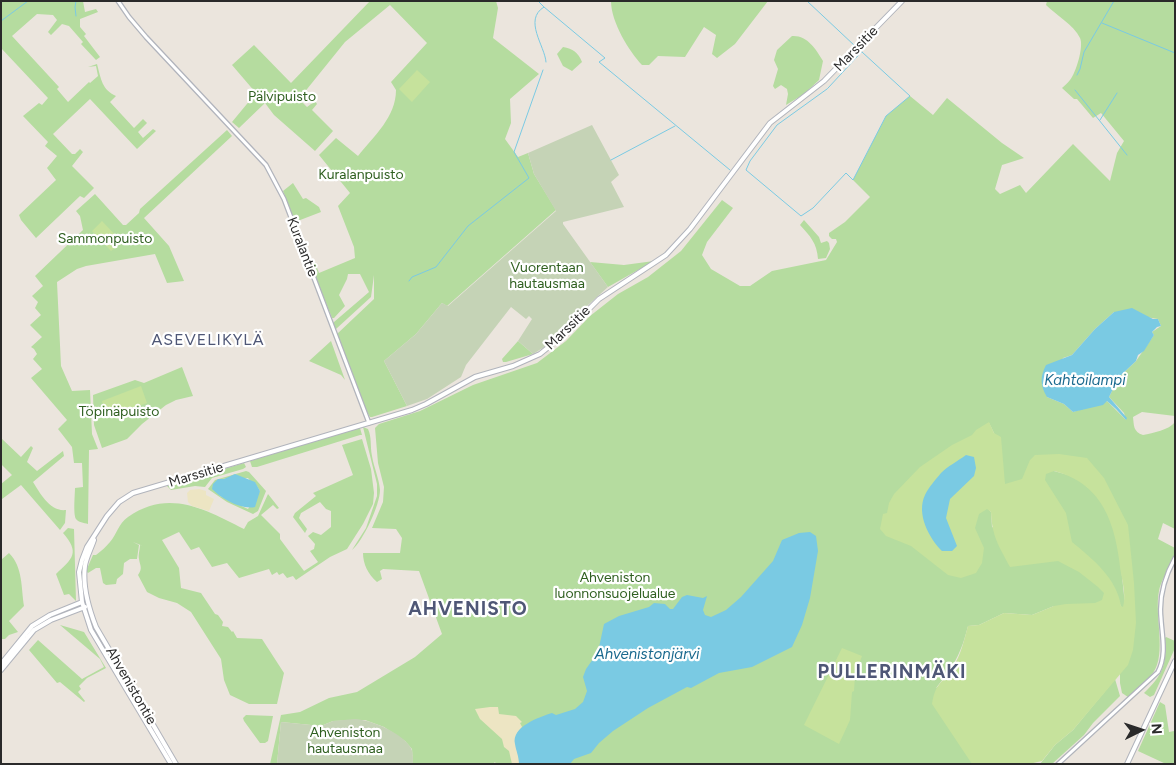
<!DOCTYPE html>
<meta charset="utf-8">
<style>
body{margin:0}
#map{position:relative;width:1176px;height:765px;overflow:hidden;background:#ebe5dd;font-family:Figtree,sans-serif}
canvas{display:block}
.frame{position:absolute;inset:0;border:2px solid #2a2a2a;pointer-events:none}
.north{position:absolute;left:1116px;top:705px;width:50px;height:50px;-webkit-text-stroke:4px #fff;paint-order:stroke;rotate:86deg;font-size:14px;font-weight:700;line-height:20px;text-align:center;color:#2a2a2a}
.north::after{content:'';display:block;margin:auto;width:18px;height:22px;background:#2a2a2a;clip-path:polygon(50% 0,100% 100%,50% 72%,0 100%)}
</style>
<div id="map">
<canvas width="1176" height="765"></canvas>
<div class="frame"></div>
<div class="north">N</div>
</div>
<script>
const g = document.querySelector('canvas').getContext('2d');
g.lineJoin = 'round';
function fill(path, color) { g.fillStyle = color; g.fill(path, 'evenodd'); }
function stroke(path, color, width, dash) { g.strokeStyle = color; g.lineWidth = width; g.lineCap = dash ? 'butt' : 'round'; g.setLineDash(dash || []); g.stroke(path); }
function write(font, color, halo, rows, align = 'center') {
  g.font = font + ' Figtree,sans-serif'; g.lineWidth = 4.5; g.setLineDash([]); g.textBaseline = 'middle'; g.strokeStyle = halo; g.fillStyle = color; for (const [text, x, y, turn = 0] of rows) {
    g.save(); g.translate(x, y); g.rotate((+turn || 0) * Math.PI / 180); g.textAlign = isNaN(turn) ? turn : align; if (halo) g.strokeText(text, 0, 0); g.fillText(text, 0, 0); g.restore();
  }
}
fill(new Path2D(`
 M1,1H83L85,12L96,9L98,12L80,19V27L86,34L84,36L100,57L96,60L81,44L83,42L69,26L62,24L51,35L48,32L57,20L53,15L37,14L12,36L59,87L57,89L68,102L89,82L90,83L98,76L96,66L88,67L97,64C101,79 102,90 116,96L110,102L134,128L143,119L147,123L138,132L143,138L153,129L156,131L137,149L90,99L53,134L72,154H75L80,149L83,152L72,166L94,188L84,198L80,196L36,238L21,220L19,215L56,180L47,168L57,156L45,146L48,142L23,116L39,103L42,105L48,98L1,48Z
 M370,1H496L498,8L493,38L539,74L510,99L511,123L505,139L518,157L528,153L534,174L556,210L447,306L442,303L416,334L384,361L407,406L372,417H370L367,412L337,334L374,299V275L371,297L336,329L333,325L334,322L369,292L360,274H348L347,279L339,295L345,306L334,318H332L311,266V263L314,260L319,273L355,258L354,247L338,206L350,193L319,155L336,138L358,156C374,136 396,117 396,90L391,82L427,43L390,5L345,42L299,99L307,107L315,101L317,104L312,110L333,131L315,151L274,115L265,103L239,128L232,122L256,93L232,65L254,45L291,83Z
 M611,1H768L735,44L717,58L712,54L716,35L704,27L685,57L658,56L649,65H642C629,51 611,22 611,1Z
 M1047,1H1175V416L1142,412L1133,417C1134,425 1133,432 1143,435C1153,433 1169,430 1175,422V529L1163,523L1158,539L1175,548C1175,564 1162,575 1159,591C1154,615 1167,654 1153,673C1147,682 1136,690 1128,697L1122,693L1120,683V667L1129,642L1114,501L1050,461L1010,511L994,433L989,423L968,529L979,499L991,512L992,527L1062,559L1108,591L1029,764H496L495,762L493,764H413L412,749L405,741L384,727L365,720L333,721L321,726L281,722L277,764H270L281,715L300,712L329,698L357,692L415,657L442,634L419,571L383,569L380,571L382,579L377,582C368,574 363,564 363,553H400L402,538L396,529L372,528L383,502L384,487L378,463L375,428L379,424L420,411L473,385L537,363L566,341L590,316L618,294L648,277L681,251L722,200L733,208L707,242L702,255L711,269L740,286H750L772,271L826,260L837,242L836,239H832L829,236V233L845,222L870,197L853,180L886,116L910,96L933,115L947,98L1002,143L1024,158L1002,165L995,189L1000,194L1020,185L1026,193L1073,144L1110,181L1117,153L1124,141L1101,113L1093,118L1077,99H1074L1062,88C1065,85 1068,83 1070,80C1076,73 1084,46 1080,38C1074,25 1056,15 1046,5ZM1114,312L1158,319L1161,326L1152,332L1154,335L1136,361L1119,377L1109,397L1124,413L1126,420L1107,401L1073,412L1064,404L1047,397L1063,358L1072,355L1095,329ZM1054,606L936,688C954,666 961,654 968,626L979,625L1004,613L1032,615Z
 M792,36C807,35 816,49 823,61L819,80L804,94L786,105L788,94L787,89L781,85L775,89L773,86L778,69L774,60L777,50Z
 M563,47C573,49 578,52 582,62L572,71L563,66L557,54Z
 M227,130L232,136L144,218L169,246L184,281L167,283L155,254L86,266L77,269L57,282L61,366L72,391L90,390L92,434L98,449L89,450L88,524C84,523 78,522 76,519C73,514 75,494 75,488L83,487L82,463H74L72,447L58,429L67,420L31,378L42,369L33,359L37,354L34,349L31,347L42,337L30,325L41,315L35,308L38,302L32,296L43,286L35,276L83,230L80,216L76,211L95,194L123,225H126L139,213L140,209Z
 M293,183L303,199L306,198L319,207L321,212L295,222L283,191Z
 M804,220L819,237L821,243L827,241L829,243L830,249L826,258L818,259C817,243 810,236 800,225Z
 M654,261L608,287L590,262L624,265Z
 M331,341L345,380L341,375L309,361Z
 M518,341L533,354L506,362H503L502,359Z
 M182,367L193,396L176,400L166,405L142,424L127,439L102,448L94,425L93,395L135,380L144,383Z
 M363,427L368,429C372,438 370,446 372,456C374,468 379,478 380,490C380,505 363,541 352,550L366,528L377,496V484Z
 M358,428H360L362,435H360L257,467H252L250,461Z
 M1,438L21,457L31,446L33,448L27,462L37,471L63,451L64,456L33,482C40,493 50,512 66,510L65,523L60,530L21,485L2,499L1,498V484L12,475L1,464Z
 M362,439L371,469L374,493L373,504L363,524L347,549L330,557L296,580L293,576L287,578L283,573L279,575L277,572L272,575L269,569L239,578L227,563L212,567L199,547L191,550L179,532L162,540L179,568L181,588L201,593L215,614L218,615L223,622L222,626L228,627L232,632L233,631L237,638L262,639L284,673L277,704H249L230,695L224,680L221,659L191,612L177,603L159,598L147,592L138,575C143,568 140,566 139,559C138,555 140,549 140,545L143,546L133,542L139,545L137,559H130L124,563L123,574L117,579L116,584L106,585L103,583L100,568H96L88,573L86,571L93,555H96C101,551 106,547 110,542C117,534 118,524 128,517C169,488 206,510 244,529L248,522L258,516L268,494L279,508L277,509L273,505L261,515L280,534V539L304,571L318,562L310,551L314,549L315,544L308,536L313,532L321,535L331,527V511L326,509L320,502L301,513L299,518L307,529L305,533L293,517L295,513L316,496L313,493L353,475L342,445Z
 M244,463L246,467L243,469L212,478L205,487L195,486L171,490L167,486Z
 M1039,467L1076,477L1113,509L1129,623L1118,600L995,508Z
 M246,471L249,472L266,491L258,511L253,514L227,502L208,489L215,480ZM248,478L252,483H255L260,491L248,509L220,496L218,479Z
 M68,528L74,529L76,601L69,594L64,595L56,574C73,558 80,553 63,533Z
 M9,553C23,567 21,587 24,606L9,621L18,632L9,635L5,639H1V560Z
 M60,625L84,632L106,668L87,678L79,686L81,689L78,692L85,701L84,702L60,682L57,683L29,650L38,640L82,679L104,667L100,659Z
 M1166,637L1175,641V648L1154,695L1150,697L1144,693C1163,675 1167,664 1165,638Z
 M1115,679L1120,696L1093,723L1084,735L1052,764H1040L1055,745L1073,730Z
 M1160,702L1165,705L1169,732L1174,731L1175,764H1166L1138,751Z
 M246,715L273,716L268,741L265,743H260L244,721L243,718Z`), '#b5dc9f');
fill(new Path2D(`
 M199,489L206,491V495L214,499L209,511L192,506L188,502L187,493L190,490Z
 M490,707H498L499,714L516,716L522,722L520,723L522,727C509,740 520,749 519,764H512L509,751L504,747L502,739L480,719L475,709Z`), '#ede5c3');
fill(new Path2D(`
 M592,125L619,175L611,182L624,207L563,222V224L608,287L587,306L554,341L533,354L518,341L532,319L529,316L526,319L511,307L466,365L461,377L427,399L407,406L384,361L416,334L442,303L448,306L556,211L534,174L528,153Z
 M355,719C372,720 402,733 411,748C413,752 413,759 413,764H277L281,722L321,726L333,721Z`), '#c5d3b6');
fill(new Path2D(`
 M417,70L430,82L412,102L399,89Z
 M102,221L122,242L111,251L92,231Z
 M141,386L147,403L107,418L102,401Z
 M989,422L994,433L1001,437L1005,484L1022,479L1030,460L1035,455L1059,454L1087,458L1104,478L1128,525L1134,583L1136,623L1133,650L1128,665L1122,672L1073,730L1055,745L1042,761L1029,764H972L932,704C935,683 942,684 953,667C961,655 964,640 968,626L979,625L1004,613L1032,615L1054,606L1066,604L1095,603L1102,600L1104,593L1098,587L1079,572L1058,561L1010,567C999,546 992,537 991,512L987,509L979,514L975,528L984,548L982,563L976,573L961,578L948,575L911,546L886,536L880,529L883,514L887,513L889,503L894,494L920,467L952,445L972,435L976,430ZM1054,471C1105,484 1116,527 1121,573C1123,583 1126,597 1123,607L1121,606C1117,579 1093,559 1072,542L1066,513L1045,480L1046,474Z
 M842,648L862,656L855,675L854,691L852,692L850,720L839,744L804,725Z`), '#c6e29c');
fill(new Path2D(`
 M1132,308L1153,319H1158L1161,326L1157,327L1152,332L1154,335L1144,351L1138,355L1136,361L1119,377L1109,397L1127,418L1126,420L1116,409L1107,401L1103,405L1073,412L1064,404L1047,397C1040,385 1040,377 1046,365L1072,355L1095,329L1114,312Z
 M966,455L974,457L976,468L974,476L950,499L946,518L957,546L952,551H942C929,538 916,514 925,495C928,488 936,479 941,473C948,466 958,461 966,455Z
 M235,474L255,482L260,491L255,507C241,510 222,499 212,489L213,484L218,479H224Z
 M810,532L816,536L818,551L810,598L802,625L792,647L752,667L719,673L691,688L687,687L648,708L613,731L599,743L591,753L574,759L570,764H519C519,756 516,751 515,744C511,727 539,717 552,713L556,715L575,709L583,702L587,691L583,677L586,669L598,652L604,624L619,616L649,607L654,603L665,604L670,609H673L682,597L687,595L703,598L707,596L703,610L705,615L711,617L726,610L741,597L773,561L782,540L799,533Z`), '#7acae3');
stroke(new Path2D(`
 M538,1L544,7C523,20 545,46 546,62
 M807,1L855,46
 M544,7L605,58L599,62L730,170
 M76,16L75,7L76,1
 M1,21L28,1
 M1102,23L1175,53
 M862,52L910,96L886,116L853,180L846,173L813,208L801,216L746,170L750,161L777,125L827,89Z
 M1077,75L1080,69L1084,52L1114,1
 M1075,90L1127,155
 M1100,120L1117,93
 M611,160L675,126
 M409,281L412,277L436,267L468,226L529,178L514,152L543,70`), '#7acae3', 1);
const tertiary = new Path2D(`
 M118,1L129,17L146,37L266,165L284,199L369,423
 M1058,764L1158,672C1167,655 1162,636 1161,618C1159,598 1165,576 1175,558`);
const secondary = new Path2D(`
 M94,540C91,549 86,558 85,566C82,587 89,609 96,627L176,764
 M1,664L32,626L50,615L82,602
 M1,670L34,630L51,620L85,607
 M171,764L91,630L82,602L79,572L82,560L87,547L107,516L119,502L133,493L412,410L426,404L475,377L513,366L540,354L561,337L599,299L666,255L690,229L770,123L824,81L902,1
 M1127,764L1175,661`);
stroke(tertiary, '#b1b4bc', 5.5);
stroke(secondary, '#b1b4bc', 6);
stroke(tertiary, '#fff', 3);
stroke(secondary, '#fff', 4);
write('14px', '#2a2a2a', '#fff', [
 ["Marssitie",856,49,-46],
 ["Kuralantie",302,247,69],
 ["Marssitie",568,328,-44],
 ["Marssitie",196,475,-17],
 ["Ahvenistontie",131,686,60]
]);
write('14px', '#306021', '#fff', [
 ["Pälvipuisto",282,97],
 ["Kuralanpuisto",361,175],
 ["Sammonpuisto",105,239],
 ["Vuorentaan",547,268],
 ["hautausmaa",547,284],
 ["Töpinäpuisto",119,412],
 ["Ahveniston",615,578],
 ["luonnonsuojelualue",615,594],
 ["Ahveniston",345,733],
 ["hautausmaa",345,749]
]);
write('italic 15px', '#1a698e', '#fff', [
 ["Kahtoilampi",1085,381],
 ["Ahvenistonjärvi",647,655]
]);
g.letterSpacing = '1px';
write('16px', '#4f5776', '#fff', [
 ["ASEVELIKYLÄ",208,340]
]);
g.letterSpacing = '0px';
g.letterSpacing = '1px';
write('bold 19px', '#4f5776', '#fff', [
 ["AHVENISTO",468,609],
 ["PULLERINMÄKI",892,672]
]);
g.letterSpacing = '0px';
</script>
